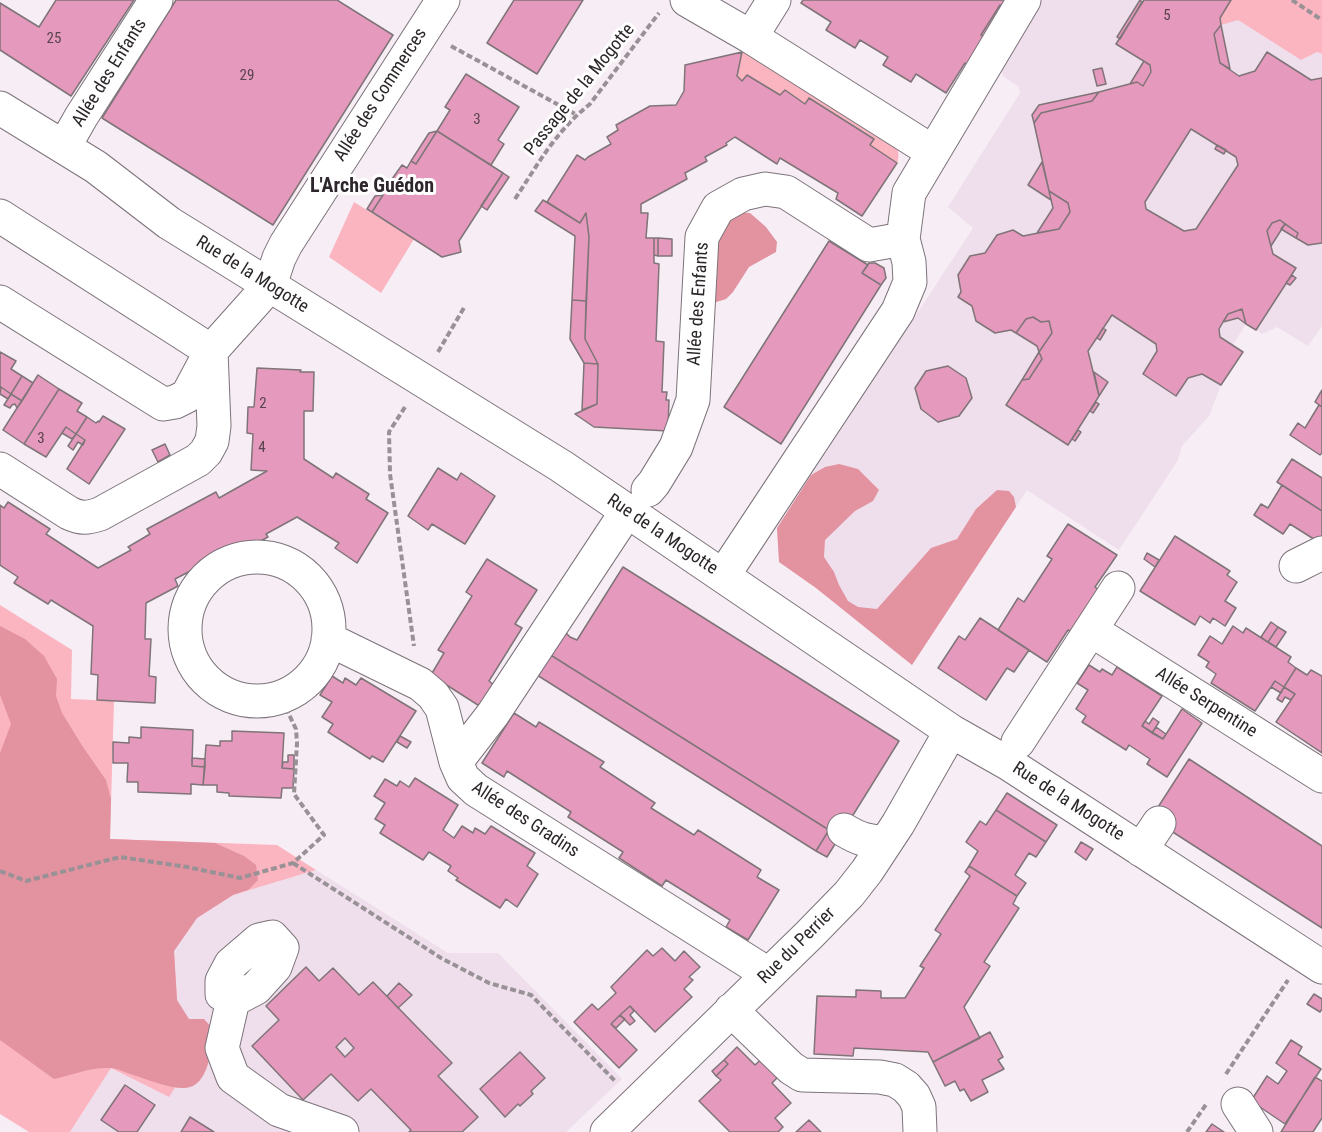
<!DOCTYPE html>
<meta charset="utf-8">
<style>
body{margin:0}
canvas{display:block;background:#f7edf5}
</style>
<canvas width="1322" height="1132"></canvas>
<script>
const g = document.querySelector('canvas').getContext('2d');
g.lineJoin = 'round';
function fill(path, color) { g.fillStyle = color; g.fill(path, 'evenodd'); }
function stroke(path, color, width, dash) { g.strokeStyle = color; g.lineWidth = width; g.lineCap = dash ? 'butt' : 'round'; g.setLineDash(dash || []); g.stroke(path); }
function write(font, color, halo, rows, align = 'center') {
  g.font = font + ' "Roboto Condensed",sans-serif'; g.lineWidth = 6; g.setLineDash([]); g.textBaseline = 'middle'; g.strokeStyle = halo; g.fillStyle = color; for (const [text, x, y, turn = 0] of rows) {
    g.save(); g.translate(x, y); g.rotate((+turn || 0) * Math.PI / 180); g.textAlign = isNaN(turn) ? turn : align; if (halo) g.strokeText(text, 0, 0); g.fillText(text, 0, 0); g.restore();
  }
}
fill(new Path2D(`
 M1042,0H1231L1220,18L1238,20L1301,60L1317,52L1322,54V326L1308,346L1277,327L1262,334L1246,324L1233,345L1243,352L1221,385L1209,416L1182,446L1178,460L1119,550L1027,490L912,665L816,588L779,562L777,528L973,228L948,207L1020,93L1019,87L1003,76L1001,68Z
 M316,870L448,953H498L622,1079L566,1132H70L111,1068L169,1097L177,1000L174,951L197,918L233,895Z`), '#efdfec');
fill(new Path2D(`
 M1231,0H1322V54L1317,52L1301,60L1238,20L1221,25L1220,18Z
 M742,52L764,53L896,143C898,150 900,157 897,163L870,145L874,138L810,98L805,104L785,90L780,95L748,75L742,81L737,76Z
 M354,202L414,239L381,293L329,257Z
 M0,605L72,650L71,699L114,701L110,839L277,845L316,870L233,895L197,918L174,951L177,1000L192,1061L169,1097L111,1068L70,1132H29L0,1114Z`), '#fbb5c0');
fill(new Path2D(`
 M736,212L750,213L766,227L777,242L776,252L749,267L733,292L726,299L707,305L705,249Z
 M839,464L858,469L879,490L873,501L855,511L825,540L824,557L834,572L839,585L848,601L858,607L877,609L931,548L957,539L976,509L997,490L1009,491L1014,497L1016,507L912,665L816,588L779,562L777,528L811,475L825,467Z
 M0,626L25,639L44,656L57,679L56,696L62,713L83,747L106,780L111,799L110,839L215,843L244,856L256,865L258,880L248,890L233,895L197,918L174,951L177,1000L189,1019H204L214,1030C212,1047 209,1087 185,1088C171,1089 149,1080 136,1076C127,1073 117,1068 109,1068C90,1067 72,1075 54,1079L0,1040V753L11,724L0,695Z`), '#e392a0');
const building = new Path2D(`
 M56,0H134L71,96L0,50V3L39,27Z
 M176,0H337L393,35L273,225L102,118Z
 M514,0H583L537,74L487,43Z
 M803,0H1012L1007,9L1000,5L981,35L989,40L971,67L965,63L946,93L916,74L911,82L883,65L888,57L860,40L855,48L826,30L831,22L801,3Z
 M1140,0L1142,2L1120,39L1117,37Z
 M1144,0H1231L1220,18L1221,25L1214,34L1220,63L1239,76L1255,71L1267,52L1311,80L1322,78V243L1308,245L1296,238L1298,233L1280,220L1272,223L1267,231L1273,254L1296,268L1256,330L1246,324L1242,309L1228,314L1223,322L1219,329L1220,337L1243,352L1221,385L1202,374L1188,378L1176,396L1143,374L1157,351L1156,344L1112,315L1088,351L1099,396L1068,445L1006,405L1022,380L1029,379L1042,359L1039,352L1052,333L1049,321L1041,322L1033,317L1026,319L1016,333L1011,330L995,333L976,321L972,306L958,297L961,292L958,275L970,256L985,253L997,235L1013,230L1023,236L1059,229L1070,212L1068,203L1049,191L1034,123L1041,113L1092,101L1099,92L1137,82L1143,86L1151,72L1150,65L1116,44ZM1191,129L1236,157L1238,165L1196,229L1184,231L1146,209L1145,202Z
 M1000,5L1007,9L989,40L981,35Z
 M1221,25L1230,69L1220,63L1214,34Z
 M742,52L737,76L742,81L747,75L780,95L785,90L805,104L809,98L874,139L870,145L897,163L862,216L836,199L838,193L780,158L777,164L735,137L726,143L727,145L705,157L707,161L685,173L687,179L641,204V213H648L646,238H654V263L659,264L656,341L664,342L662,392H667L666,400H669L668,431L594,427L575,414L597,404L598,364L585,339L589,237L586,213L580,223L547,202L577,155L585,160L588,157L611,144L607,137L618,130L616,125L650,106L676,105L684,91L685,65Z
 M1144,61L1150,65L1151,72L1143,86L1137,82L1130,84Z
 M1102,68L1106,84L1097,86L1093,70Z
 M466,74L519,107L498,140L504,144L491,165L437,131L450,110L445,107Z
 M1099,92L1092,101L1041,113L1034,123L1032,115L1039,105Z
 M437,131L503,173L459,241L461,252L442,257L372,212L383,195L380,183L392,179L402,165L407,168L411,161L416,164Z
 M437,131L416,164L411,161L429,133Z
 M1217,145L1226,150L1224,154L1215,149Z
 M1042,162L1049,191L1051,200L1028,185Z
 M503,173L509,177L487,210L481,206Z
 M1049,191L1068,203L1070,212L1059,229L1037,233L1053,208Z
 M383,195L372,212L367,209L375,196Z
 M543,200L580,223L586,213L589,237L586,301L572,300L575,236L535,211Z
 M1280,220L1285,224L1271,246L1267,231L1272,223Z
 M1285,224L1298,233L1296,238L1281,229Z
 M654,238H658V256L654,255Z
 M658,238L672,239V256H658Z
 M829,241L868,265L862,273L881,285L781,444L724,407Z
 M869,263H875L884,268L886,278L881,285L862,273Z
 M1292,275L1296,278L1290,285L1286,283Z
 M572,300L586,301L585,339L598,364L584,363L570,339Z
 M1242,309L1246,324L1238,318L1223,322L1228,314Z
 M1033,317L1041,322L1049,321L1052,333L1039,352L1037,346L1016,333L1026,319Z
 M1103,328L1106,330L1100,340L1097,338Z
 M0,352L16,361L11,369L22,376L11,394L1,387L0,389Z
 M1039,352L1042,359L1029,379L1022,380Z
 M584,363L598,364L597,404L582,410Z
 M948,366L966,378L972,398L959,416L938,422L921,409L915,388L926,371Z
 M257,368L301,370L300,372H314L313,411H304V459L333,478L336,473L369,494L366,499L388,513L357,563L335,548L339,543L297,517L266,534L268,537L246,549L242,544L175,579L178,586L146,603L145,639H151L149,676L156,677L155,703L97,700L98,675L91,674L93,626L51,600L48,604L14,583L18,577L0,565V505L4,508L8,502L50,529L46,534L98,568L131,550L128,547L150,534L147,529L216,492L219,498L267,471L251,470L253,434L247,433L248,407H254Z
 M1094,372L1108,382L1099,396Z
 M38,375L59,389L24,444L3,430Z
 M22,376L33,383L22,401L11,394Z
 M1,387L11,394L8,399L0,394Z
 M59,389L82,403L77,411L87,417L76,434L66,427L46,457L24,444Z
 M1322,390V407L1315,402Z
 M11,394L22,401L17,408L15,404L12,405L10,408L4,405Z
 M1096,402L1099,404L1093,413L1090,411Z
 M1319,405L1322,407V453L1320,455L1290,435L1298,423L1305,428Z
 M103,416L125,429L89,484L67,469L85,440L76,434L87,417L96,423L98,421L99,422Z
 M66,427L76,434L72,439L62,433Z
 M1078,430L1081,432L1075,441L1072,439Z
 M76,434L85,440L83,445L78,442L73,450L68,446Z
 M165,444L170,455L158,462L152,450Z
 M1292,459L1322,478V511L1277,482Z
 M438,468L457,480L461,473L495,496L465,544L432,524L428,530L408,516Z
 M1282,485L1322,511V539L1320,543L1290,524L1283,534L1254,515L1261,504L1268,508Z
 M1068,524L1117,555L1095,587L1101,592L1073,633L1068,630L1047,662L998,630L1018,598L1024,602L1052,559L1047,556Z
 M1175,536L1230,571L1227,575L1237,582L1225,601L1236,608L1225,626L1213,618L1210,623L1200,616L1195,625L1140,591Z
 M1147,553L1159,560L1155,567L1144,559Z
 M487,559L537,590L515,624L522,628L489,681L494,685L481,707L431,675L444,653L438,650L472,596L466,592Z
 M623,567L899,741L827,857L816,851L829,830L549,654L566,633L570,637L577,640Z
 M980,618L1029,650L1014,672L1007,668L986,700L938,668L959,636L965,640Z
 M1271,622L1278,627L1268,642L1261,637Z
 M1233,626L1243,633L1246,628L1291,657L1288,662L1296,668L1284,687L1275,681L1255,711L1211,683L1216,674L1206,667L1209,662L1198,655L1210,636L1222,644Z
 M1278,627L1286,632L1276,647L1268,642Z
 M549,654L829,830L816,851L537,675Z
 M1089,665L1100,672L1102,669L1112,675L1117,667L1162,696L1142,726L1163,739L1182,709L1202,723L1167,777L1147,764L1150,759L1129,745L1126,750L1082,722L1086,716L1076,709L1088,690L1077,683Z
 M1296,668L1307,675L1311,670L1322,676V753L1276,722L1295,694L1284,687Z
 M332,676L343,683L345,678L356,685L361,678L416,711L383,762L372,756L370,759L328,732L333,724L322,717L332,702L320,695Z
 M1275,681L1284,687L1281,693L1271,687Z
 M1284,687L1295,694L1291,700L1285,697L1282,702L1277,699Z
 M514,713L536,727L539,722L604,762L600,767L655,803L651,808L694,835L698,830L761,870L757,877L779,890L748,940L726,927L730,920L666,880L662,886L619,858L623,852L568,817L571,812L507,771L504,777L482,763Z
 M1153,718L1159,722L1152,733L1142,726L1145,721L1149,724Z
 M141,727L193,730L192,766L205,767L203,785L191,784V794L138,792V782H127L128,763H113V742L129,743V737L141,738Z
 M1156,727L1166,734L1163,739L1152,733Z
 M232,731L284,733L282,768L294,769L293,788H282L281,798L229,796V793L217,792V785H203L206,745L220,746V741H232Z
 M400,736L411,742L407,748L397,742Z
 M288,755H294V769L282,768L283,762H288Z
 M192,758L205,759V767L192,766Z
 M1189,759L1322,846V928L1151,818Z
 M415,778L458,805L443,830L454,838L462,826L473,833L475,828L485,834L491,826L535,853L527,866L538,874L517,907L506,899L500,908L456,880L458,878L448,871L451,866L429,852L423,860L380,833L385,825L375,819L385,803L374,796L385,779L397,786L400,781L409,787Z
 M1007,793L1057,825L1046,842L996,810Z
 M996,810L1046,842L1036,857L1029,853L1015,875L1026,883L1017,896L969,866L978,851L966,842L980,821L986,825Z
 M1081,842L1093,849L1086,860L1075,852Z
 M969,866L1017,896L1013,904L1019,908L984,962L990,966L964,1007L980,1038L933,1062L928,1052L854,1048L853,1056L814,1054L817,996L856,997V990L881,991V998H905L924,968L920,966L941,934L935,930L970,876L965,872Z
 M662,948L675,961L684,951L700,967L689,977L693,980L684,989L692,997L655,1032L630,1006L620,1015L611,1024L637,1050L619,1068L574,1022L592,1004L598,1010L616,993L611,987L647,950L653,956Z
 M306,967L319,981L333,968L359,995L373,982L452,1063L438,1076L478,1117L462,1132H409L411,1130L371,1089L358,1101L331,1074L303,1100L252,1046L279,1020L266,1006ZM345,1038L354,1048L345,1057L336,1047Z
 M399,983L412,995L398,1008L387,996Z
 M1314,994L1322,999V1009L1320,1012L1307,1004Z
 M630,1006L634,1011L630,1015L635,1021L630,1025L620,1015Z
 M620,1015L625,1019L616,1028L611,1024Z
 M990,1032L1003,1057L998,1060L1004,1069L982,1080L988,1092L971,1101L964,1089L960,1091L955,1081L945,1086L933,1062Z
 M1291,1040L1302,1047L1298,1054L1321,1069L1285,1124L1251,1101L1267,1076L1278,1084L1287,1071L1276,1063Z
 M737,1047L755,1065L766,1055L783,1072L772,1083L791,1103L775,1118L783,1127L778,1132H730L699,1101L721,1080L716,1076L728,1064L724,1060Z
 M520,1052L545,1078L531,1091L533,1094L520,1106L518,1104L505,1117L480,1089Z
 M724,1060L728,1064L716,1076L712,1071Z
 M1315,1077L1322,1081V1118L1313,1132H1281Z
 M125,1085L155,1105L137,1132H119L101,1120Z
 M190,1117L214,1132H181Z
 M809,1120L821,1132H796Z
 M1212,1124L1224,1132H1206Z`);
fill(building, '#e59abd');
stroke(building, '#7f7478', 1.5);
const minor = new Path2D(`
 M687,0L751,37L933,152
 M751,37L774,0
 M0,108L96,167L169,223L561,466L951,731L1009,764L1322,967
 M64,147L81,117L156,0
 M0,216L211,351L187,396L175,402L163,404L0,302
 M0,469L69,513C81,519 88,518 100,514L198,460L206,452L212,441L214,426L211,351L270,285L279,258L286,244L443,0
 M648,490L654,483L676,447L693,400L702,237L718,208L743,194L765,189L786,192L869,245L903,239
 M627,511L493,714L456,762L463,778L476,790L768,974
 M185 629a72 72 0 1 1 144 0a72 72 0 1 1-144 0Z
 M1296,566L1322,553
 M723,576L898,311L910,282L909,262L903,239L909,193L1024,0
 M1091,630L1322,776
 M328,639L420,684L433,695L442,708L456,762
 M1018,742L1118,588
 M844,830C859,839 868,842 886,842
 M1141,850L1159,823
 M272,937L282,948L275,967L256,988L233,1000L222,994V981L231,964L259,940Z
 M233,1000L222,1048L233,1077L279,1110L342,1132
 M731,1010L791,1068L802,1075L880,1077L895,1080L906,1087L914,1096L919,1107L920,1132
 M1238,1104L1256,1132
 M607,1132L809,935L849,894L867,871L898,824L951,731`);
stroke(minor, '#7c737a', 35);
stroke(new Path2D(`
 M1292,0L1322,20
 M451,46L577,115
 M515,199C538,164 556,131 590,104L659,13
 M438,352L465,306
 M405,407L389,432L390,474L414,646
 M293,863L441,958L489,983L531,995L616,1082
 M0,871L26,881L120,857L187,867L240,878L293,863L324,835L294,794L297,743L296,729L280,696
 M1226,1074L1288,980
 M1187,1132L1207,1103`), '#989196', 4, [6, 3]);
stroke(minor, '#fff', 33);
write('15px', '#59434e', null, [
 ["5",1167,16],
 ["25",54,39],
 ["29",247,76],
 ["3",477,120],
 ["2",263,404],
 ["3",41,439],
 ["4",262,448]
]);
write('18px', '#2a2629', '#fefefe', [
 ["Allée des Enfants",110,73,-58],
 ["Passage de la Mogotte",580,90,-51],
 ["Allée des Commerces",381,95,-57],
 ["Rue de la Mogotte",252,275,32],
 ["Allée des Enfants",699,304,-86],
 ["Rue de la Mogotte",662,535,34],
 ["Allée Serpentine",1206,703,32],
 ["Rue de la Mogotte",1068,802,33],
 ["Allée des Gradins",525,820,33],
 ["Rue du Perrier",797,946,-45]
]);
write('bold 20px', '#2d262c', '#fefefe', [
 ["L'Arche Guédon",372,187]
]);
</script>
